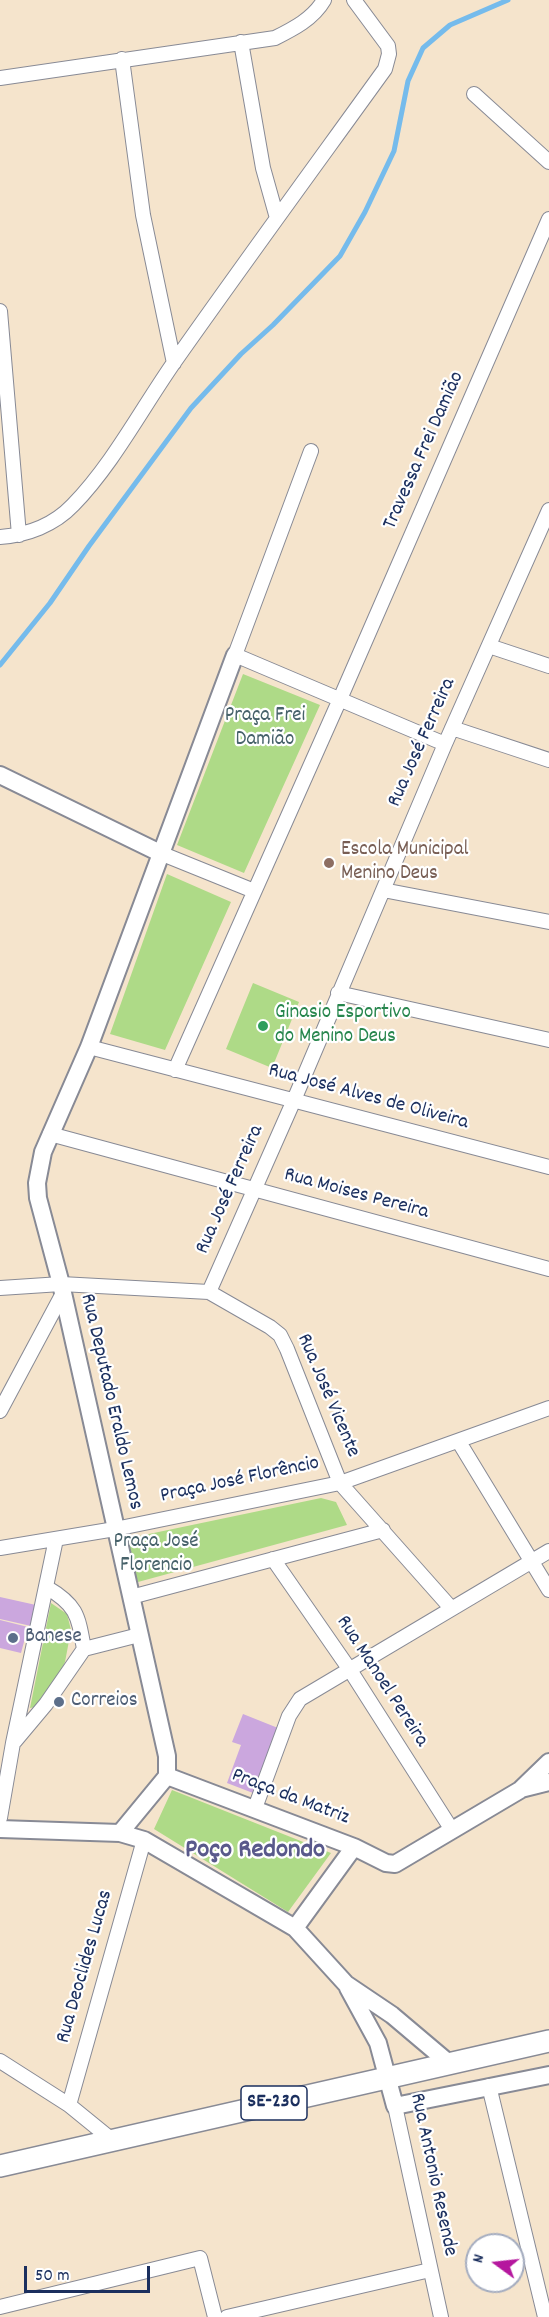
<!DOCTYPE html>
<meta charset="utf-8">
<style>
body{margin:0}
#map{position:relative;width:549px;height:2317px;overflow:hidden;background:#f5e4cc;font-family:Dekko,sans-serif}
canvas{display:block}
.north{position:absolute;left:465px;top:2233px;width:60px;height:60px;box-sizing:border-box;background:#fff;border:2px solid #a4acbf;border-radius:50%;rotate:285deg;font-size:16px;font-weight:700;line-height:24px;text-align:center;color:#1b2f5e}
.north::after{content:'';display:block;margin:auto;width:21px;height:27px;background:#b5179e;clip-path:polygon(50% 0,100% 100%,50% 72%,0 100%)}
.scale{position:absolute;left:24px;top:2266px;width:126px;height:27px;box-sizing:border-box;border:3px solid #1b2f5e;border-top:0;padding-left:8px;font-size:18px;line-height:21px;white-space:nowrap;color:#1b2f5e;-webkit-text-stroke:4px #fff;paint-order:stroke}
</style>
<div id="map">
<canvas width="549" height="2317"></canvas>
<div class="north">N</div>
<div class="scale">50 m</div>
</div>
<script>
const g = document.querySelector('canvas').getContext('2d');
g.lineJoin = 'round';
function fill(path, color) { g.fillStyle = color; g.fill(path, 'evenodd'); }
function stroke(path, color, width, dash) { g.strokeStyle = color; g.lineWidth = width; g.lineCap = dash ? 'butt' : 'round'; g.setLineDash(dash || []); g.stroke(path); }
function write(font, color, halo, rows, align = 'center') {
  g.font = font + ' Dekko,sans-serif'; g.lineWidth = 4.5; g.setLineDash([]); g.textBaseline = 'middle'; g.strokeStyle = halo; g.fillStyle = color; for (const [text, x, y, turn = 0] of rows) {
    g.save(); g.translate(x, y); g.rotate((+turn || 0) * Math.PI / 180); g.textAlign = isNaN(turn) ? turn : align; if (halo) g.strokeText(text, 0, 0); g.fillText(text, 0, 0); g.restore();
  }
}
fill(new Path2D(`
 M243,674L320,705L244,873L177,845Z
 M167,874L231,902L165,1050L110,1034Z
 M253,983L299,1002L272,1068L226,1049Z
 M321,1498L336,1502L347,1525L138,1582L125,1539Z
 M51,1603L67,1614L71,1630L65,1662L60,1673L35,1707L30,1708Z
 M172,1790L331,1853L288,1912L154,1829Z`), '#aeda87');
stroke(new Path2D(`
 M0,665L50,603L89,546L191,408L241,354L273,325L340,256L365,212L394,151L408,81L423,48L450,25L508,0`), '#75bbec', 5);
fill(new Path2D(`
 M0,1597L36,1605L31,1626L0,1619Z
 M0,1620L28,1627L21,1653L0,1648Z
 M243,1714L278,1728L253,1793L227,1783L241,1745L232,1742Z`), '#cba7de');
const minor = new Path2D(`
 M241,42L263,168L277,218
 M122,59L143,215L174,363
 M0,78L275,38C293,29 313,19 324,0
 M474,94L549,162
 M0,311L19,535
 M311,451L235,655L445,744
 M0,537C27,535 54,525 73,505C113,464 142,408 175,361C244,263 315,166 385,69L389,54L388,46L354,0
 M489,646L549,666
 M452,728L549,760
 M160,853L254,891
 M383,890L549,922
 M338,993L549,1040
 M89,1047L549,1167
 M175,1070L340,699L549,219
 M50,1134L549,1269
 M0,1288L61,1284L209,1292L270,1327L280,1335L287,1349L340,1483L451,1608
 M209,1292L294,1100L445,744L549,510
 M0,1411L62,1295
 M459,1442L549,1590
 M0,1548L115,1529L340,1483L549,1408
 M273,1559L350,1670L452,1830
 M46,1587C77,1605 78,1615 84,1649
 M131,1597L383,1530
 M15,1741L46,1704L84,1649L139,1635
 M255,1808L289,1716L300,1699L549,1551
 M0,1818L13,1743L56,1539
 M0,2061L69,2105L112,2140
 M489,2086L545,2317
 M69,2105L144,1840
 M395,2106L441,2317
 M0,2307L200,2258L215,2317
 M227,2317L430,2270`);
const tertiary = new Path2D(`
 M0,775L160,853
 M167,1776V1756L61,1284L38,1198L37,1183L43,1152L89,1047L235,655
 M167,1776L354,1847L386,1863L395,1864L520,1790L549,1762
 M521,1789L549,1782
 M0,1829L120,1833L144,1840L295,1928L346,1984L392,2015L450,2064
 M120,1833L167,1776
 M295,1928L354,1847
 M348,1988L378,2043L395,2106L549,2075`);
const primary = new Path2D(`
 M0,2166L549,2041`);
stroke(minor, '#888a95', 16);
stroke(tertiary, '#888a95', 20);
stroke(primary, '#888a95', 24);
stroke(minor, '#fff', 14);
stroke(tertiary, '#fff', 16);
stroke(primary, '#fff', 21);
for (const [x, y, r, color] of [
 [329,863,6,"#8d6e63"],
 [263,1026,6,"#2e9e5b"],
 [13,1638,6,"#5c6f8a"],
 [59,1702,6,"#5c6f8a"]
]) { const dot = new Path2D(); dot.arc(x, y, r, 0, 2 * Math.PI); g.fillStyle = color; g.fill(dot); stroke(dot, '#fff', 2); }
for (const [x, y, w] of [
 [274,2103,66]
]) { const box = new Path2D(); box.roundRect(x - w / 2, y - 17, w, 34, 4.5); g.fillStyle = '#fff'; g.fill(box); stroke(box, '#1b2f5e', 1.5); }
write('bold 20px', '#1b2f5e', null, [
 ["SE-230",274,2103]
]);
write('21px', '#1b2f5e', '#fff', [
 ["Travessa Frei Damião",425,451,-66],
 ["Rua José Ferreira",423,743,-66],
 ["Rua José Alves de Oliveira",368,1098,15],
 ["Rua José Ferreira",231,1190,-66],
 ["Rua Moises Pereira",356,1195,15],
 ["Rua José Vicente",327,1396,67],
 ["Rua Deputado Eraldo Lemos",110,1402,77],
 ["Praça José Florêncio",240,1481,-12],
 ["Rua Manoel Pereira",381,1682,57],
 ["Praça da Matriz",290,1798,21],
 ["Rua Deoclides Lucas",86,1967,-74],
 ["Rua Antonio Resende",432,2175,78]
]);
write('21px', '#47626a', '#fff', [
 ["Praça Frei",265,717],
 ["Damião",265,741],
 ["Praça José",156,1543],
 ["Florencio",156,1567]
]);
write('21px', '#785e54', '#fff', [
 ["Escola Municipal",341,851],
 ["Menino Deus",341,875]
], 'left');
write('21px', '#27864d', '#fff', [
 ["Ginasio Esportivo",275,1014],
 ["do Menino Deus",275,1038]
], 'left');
write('21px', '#4e5e75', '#fff', [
 ["Banese",25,1638],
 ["Correios",71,1702]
], 'left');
write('bold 27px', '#59598b', '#fff', [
 ["Poço Redondo",255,1852]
]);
</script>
